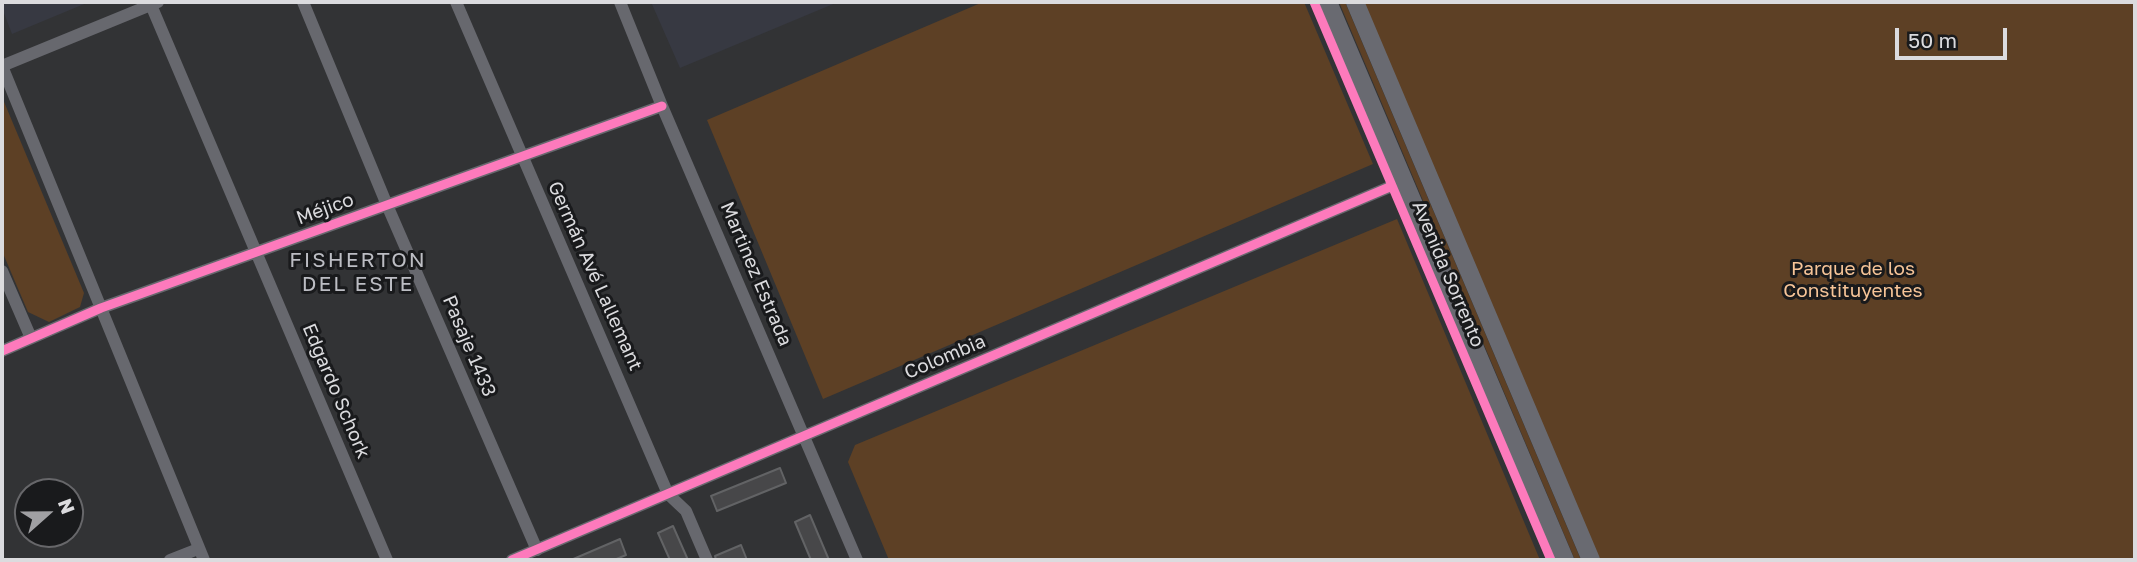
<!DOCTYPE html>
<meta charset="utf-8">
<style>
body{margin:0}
#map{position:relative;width:2137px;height:562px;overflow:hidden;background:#323335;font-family:"Golos Text",sans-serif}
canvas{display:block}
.frame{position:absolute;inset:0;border:4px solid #dbdbde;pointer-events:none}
.north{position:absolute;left:14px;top:478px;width:70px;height:70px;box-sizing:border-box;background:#191a1c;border:2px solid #67676a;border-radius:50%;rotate:69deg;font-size:19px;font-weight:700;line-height:28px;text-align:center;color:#dbdbde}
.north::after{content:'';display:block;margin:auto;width:24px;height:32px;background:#a0a0a3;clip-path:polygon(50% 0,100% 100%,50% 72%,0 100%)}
.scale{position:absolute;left:1895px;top:28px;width:112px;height:32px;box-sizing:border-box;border:4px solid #dbdbde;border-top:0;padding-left:9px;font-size:21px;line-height:24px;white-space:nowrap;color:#dbdbde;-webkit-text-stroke:5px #191a1c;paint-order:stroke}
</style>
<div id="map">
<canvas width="2137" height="562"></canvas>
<div class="frame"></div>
<div class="north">N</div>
<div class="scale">50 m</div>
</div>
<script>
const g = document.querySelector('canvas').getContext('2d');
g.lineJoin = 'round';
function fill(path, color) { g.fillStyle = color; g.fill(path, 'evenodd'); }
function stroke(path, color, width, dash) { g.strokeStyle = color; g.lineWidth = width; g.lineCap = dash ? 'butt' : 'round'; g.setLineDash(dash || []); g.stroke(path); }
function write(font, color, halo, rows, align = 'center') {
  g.font = font + ' "Golos Text",sans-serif'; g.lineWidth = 6; g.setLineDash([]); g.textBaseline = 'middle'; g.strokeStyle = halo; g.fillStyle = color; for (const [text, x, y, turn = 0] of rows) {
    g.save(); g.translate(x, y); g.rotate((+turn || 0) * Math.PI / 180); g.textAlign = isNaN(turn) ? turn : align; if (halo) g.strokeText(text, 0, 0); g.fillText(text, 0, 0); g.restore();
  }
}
fill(new Path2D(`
 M2,2H89L12,34L2,8Z
 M651,2H838L680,68Z`), '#373942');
fill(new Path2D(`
 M983,2H1304L1373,164L823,399L707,120Z
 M1339,2H1345L1581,560H1575Z
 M1355,2H2135V560H1591Z
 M2,97L84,293L80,307L49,322L28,312L2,251Z
 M1397,219L1540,560H889L848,462L855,445Z`), '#5d4025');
const building = new Path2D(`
 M780,468L786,483L717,511L711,496Z
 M810,515L829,560H811L795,522Z
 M673,526L688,560H670L658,533Z
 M620,539L626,555L614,560H571Z
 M741,545L747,560H716L715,556Z`);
fill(building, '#474749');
stroke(building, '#626365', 2);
stroke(new Path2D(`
 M303,2L387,205L537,550
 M456,2L668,494L686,511L707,560
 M620,2L662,106L857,560
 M151,5L387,560
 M2,66L204,560
 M2,66L158,2
 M2,271L31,338
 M2,351L101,308L662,106
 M170,560L198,549
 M512,560L1392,186`), '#67686e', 12);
stroke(new Path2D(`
 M1328,2L1565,560
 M1355,2L1591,560`), '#696a71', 18);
stroke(new Path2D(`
 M1314,2L1551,560
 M2,351L101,308L662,106
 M512,560L1392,186`), '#fd7abc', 9);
write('19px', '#dbdbde', '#191a1c', [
 ["Méjico",325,209,-20],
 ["Martinez Estrada",756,274,67],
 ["Avenida Sorrento",1448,274,67],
 ["Germán Avé Lallemant",595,276,66],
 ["Pasaje 1433",469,346,67],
 ["Colombia",945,357,-23],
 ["Edgardo Schork",336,391,67]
]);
write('19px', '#f7c598', '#191a1c', [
 ["Parque de los",1853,269],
 ["Constituyentes",1853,291]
]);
g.letterSpacing = '2px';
write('21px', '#bcbdc3', '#191a1c', [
 ["FISHERTON",358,260],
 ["DEL ESTE",358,284]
]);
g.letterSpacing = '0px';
</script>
